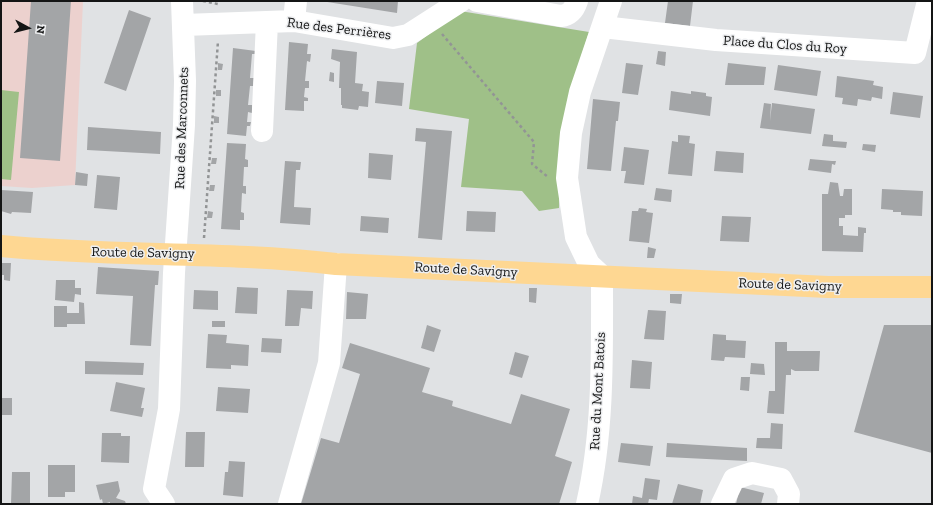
<!DOCTYPE html>
<meta charset="utf-8">
<style>
body{margin:0}
#map{position:relative;width:933px;height:505px;overflow:hidden;background:#e0e2e4;font-family:"Zilla Slab",serif}
canvas{display:block}
.frame{position:absolute;inset:0;border:2px solid #141515;pointer-events:none}
.north{position:absolute;left:8px;top:8px;width:40px;height:40px;-webkit-text-stroke:3px #eeeff1;paint-order:stroke;rotate:97deg;font-size:11px;font-weight:700;line-height:16px;text-align:center;color:#141515}
.north::after{content:'';display:block;margin:auto;width:14px;height:18px;background:#141515;clip-path:polygon(50% 0,100% 100%,50% 72%,0 100%)}
</style>
<div id="map">
<canvas width="933" height="505"></canvas>
<div class="frame"></div>
<div class="north">N</div>
</div>
<script>
const g = document.querySelector('canvas').getContext('2d');
g.lineJoin = 'round';
function fill(path, color) { g.fillStyle = color; g.fill(path, 'evenodd'); }
function stroke(path, color, width, dash) { g.strokeStyle = color; g.lineWidth = width; g.lineCap = dash ? 'butt' : 'round'; g.setLineDash(dash || []); g.stroke(path); }
function write(font, color, halo, rows, align = 'center') {
  g.font = font + ' "Zilla Slab",serif'; g.lineWidth = 3; g.setLineDash([]); g.textBaseline = 'middle'; g.strokeStyle = halo; g.fillStyle = color; for (const [text, x, y, turn = 0] of rows) {
    g.save(); g.translate(x, y); g.rotate((+turn || 0) * Math.PI / 180); g.textAlign = isNaN(turn) ? turn : align; if (halo) g.strokeText(text, 0, 0); g.fillText(text, 0, 0); g.restore();
  }
}
fill(new Path2D(`
 M1,1H83L75,185L32,188L1,186Z`), '#ecd1ce');
fill(new Path2D(`
 M460,11L589,32L574,80L560,138L559,208L539,211L522,191L461,187L469,119L409,109L417,43Z
 M1,90L19,92L11,180L1,179Z`), '#9fc088');
fill(new Path2D(`
 M31,1H71L60,161L20,158Z
 M321,1H398L397,13Z
 M668,1H693L690,26L665,23Z
 M129,10L151,18L126,91L104,83Z
 M289,42L308,44L307,54H311L310,62L307,61L305,81H309V88H305L304,97L308,98V101H304V111L285,110Z
 M233,48L256,51V54H252L250,78H254L253,86H250L248,105H252V113L248,112L247,122H251L250,126H247L246,136L227,134Z
 M332,49L357,52L355,83L363,84L362,91L369,92L368,107L359,106L358,110L342,108V105H341V88H339L340,62L331,59Z
 M658,51L666,52L665,66L656,64Z
 M218,63L223,64L222,70H218Z
 M626,63L643,65L638,95L622,93Z
 M728,63L766,67L764,85H725Z
 M778,65L821,71L817,96L774,90Z
 M330,72L334,73V82L329,81Z
 M837,76L874,81L873,85L883,87L882,99L872,97L871,101L858,99L857,106L842,104L843,98L835,97Z
 M377,81L404,83L402,106L375,103Z
 M216,90H221V96H216Z
 M671,91L691,94V91L706,93V96L712,97L710,116L669,110Z
 M893,92L923,96L920,118L890,114Z
 M593,99L620,102L618,121H616L611,171L587,169Z
 M764,103L771,104L770,121L772,103L815,109L811,134L760,128Z
 M214,116L219,117V123H214Z
 M88,127L161,132L160,154L87,150Z
 M416,128L452,131L442,240L418,238L426,142L415,141Z
 M824,134L833,135V141L847,142L846,148L822,146Z
 M678,135L690,136L689,143L695,144L692,176L668,174L672,141L678,142Z
 M227,143L246,144L245,159L248,160V167H244L243,186H246V194L242,193L241,212L244,213V220H240V230L221,229Z
 M863,144L876,145L875,152L862,150Z
 M624,147L649,150L644,185L624,183L626,171H621Z
 M716,151L744,153L743,173L714,171Z
 M369,153L393,155L391,180L368,178Z
 M212,158H217L216,164H211Z
 M810,159L832,161H836L835,165L832,164L831,173L808,170Z
 M285,161L301,162L300,170H296L294,207L311,208L310,225L280,223Z
 M76,172L88,174L87,186L75,185Z
 M97,175L120,177L117,210L94,208Z
 M830,182L838,183L840,196H843L844,189H852V215H845V218H839V226H843V235L858,236V227L866,228V233H864L863,252L822,251V194H828Z
 M210,185H215L214,191H209Z
 M656,188L672,190L671,202L654,200Z
 M882,189L923,191L922,216L901,215V212H893V210L881,209Z
 M1,190L33,192L31,213L12,212L11,214L1,211Z
 M639,208L647,209L646,212L653,213L649,243L629,241L632,211H638Z
 M208,211L213,212L212,218H207Z
 M467,211L496,212L495,232L466,231Z
 M361,216L389,218L388,233L360,231Z
 M722,216L751,217L749,242L720,241Z
 M648,247L656,249L654,258H647Z
 M1,263H11L10,281L4,280V275H1Z
 M98,267L159,271L158,285H155L151,346L130,345L133,296L96,294Z
 M56,280H75V288H81V295L75,294L74,302L55,300Z
 M237,287L258,288L257,314L235,313Z
 M529,288H537L536,303L529,302Z
 M194,290L218,291V310L193,309Z
 M287,290L313,291L312,309L301,308L299,326H285Z
 M347,292L368,294L366,319H346Z
 M670,294H682L681,304L670,303Z
 M79,302L84,303L85,324H67V327H54V306H67V313H79Z
 M648,310L666,311L664,340L644,339Z
 M212,321H225V327H212Z
 M427,325L441,330L434,352L421,348Z
 M884,325H932V453L854,432Z
 M208,334L227,335L226,343L249,345L248,366L231,365V369L206,368Z
 M713,334L726,335V340L746,341L745,358L725,357L724,361L711,360Z
 M262,338L282,339L281,353L261,352Z
 M775,342H787V351H820L819,371H795L791,369V375H786L784,414L767,413L769,391H775Z
 M350,343L430,368L422,392L453,401L452,406L511,424L521,394L570,409L555,456L572,462L559,504H301L321,438L339,443L360,374L342,368Z
 M515,352L529,356L522,378L509,374Z
 M632,360L652,362L650,389L630,388Z
 M85,361L144,363L143,375L85,374Z
 M751,363L764,364L765,375L750,374Z
 M741,377H750L749,391L740,390Z
 M116,382L145,388L141,408H144L142,417L110,411Z
 M218,387L250,389L248,413L216,411Z
 M1,398H12V415H1Z
 M771,423L783,424L782,449L756,448L757,438H770Z
 M186,432H205L204,467H185Z
 M102,433H121V436H130L129,463L101,462Z
 M621,443L653,446L650,466L618,462Z
 M667,443L747,448V461L666,457Z
 M229,461L245,462L243,497L223,495L225,472H228Z
 M48,465H75V492H65V497H48Z
 M12,472H30V504H11Z
 M645,478L660,480L657,500L649,499L648,504H632L633,496L642,498Z
 M118,481L120,491L116,498L125,501L126,504H110V502L103,504L102,499L100,500L96,485Z
 M678,484L703,490L700,504H672Z
 M740,487L764,493L761,504H736Z`), '#a3a5a7');
stroke(new Path2D(`
 M203,1L218,4
 M442,34L534,142L532,164L548,177
 M204,238L218,41`), '#929495', 2.5, [3, 3]);
stroke(new Path2D(`
 M477,1L561,16C570,15 574,10 577,1
 M294,21L296,1
 M184,25L294,21L393,38L408,35L461,1
 M603,27L716,40L915,53L928,1
 M262,131L267,22
 M164,504L154,489L169,409L174,273L184,125L185,81L182,1
 M289,504L329,363L336,264
 M587,504C604,430 602,352 602,276L589,264L576,237L567,178L571,133L580,92L611,1
 M722,504L734,479L752,473L781,479L789,494L788,504`), '#fff', 22);
stroke(new Path2D(`
 M1,246C112,257 225,251 336,264L828,287H932`), '#fed792', 22);
write('14px', '#141515', '#eeeff1', [
 ["Rue des Perrières",339,29,7],
 ["Place du Clos du Roy",785,45,4],
 ["Rue des Marconnets",182,128,-88],
 ["Route de Savigny",143,253,1],
 ["Route de Savigny",466,270,3],
 ["Route de Savigny",790,285,2],
 ["Rue du Mont Batois",598,391,-87]
]);
</script>
